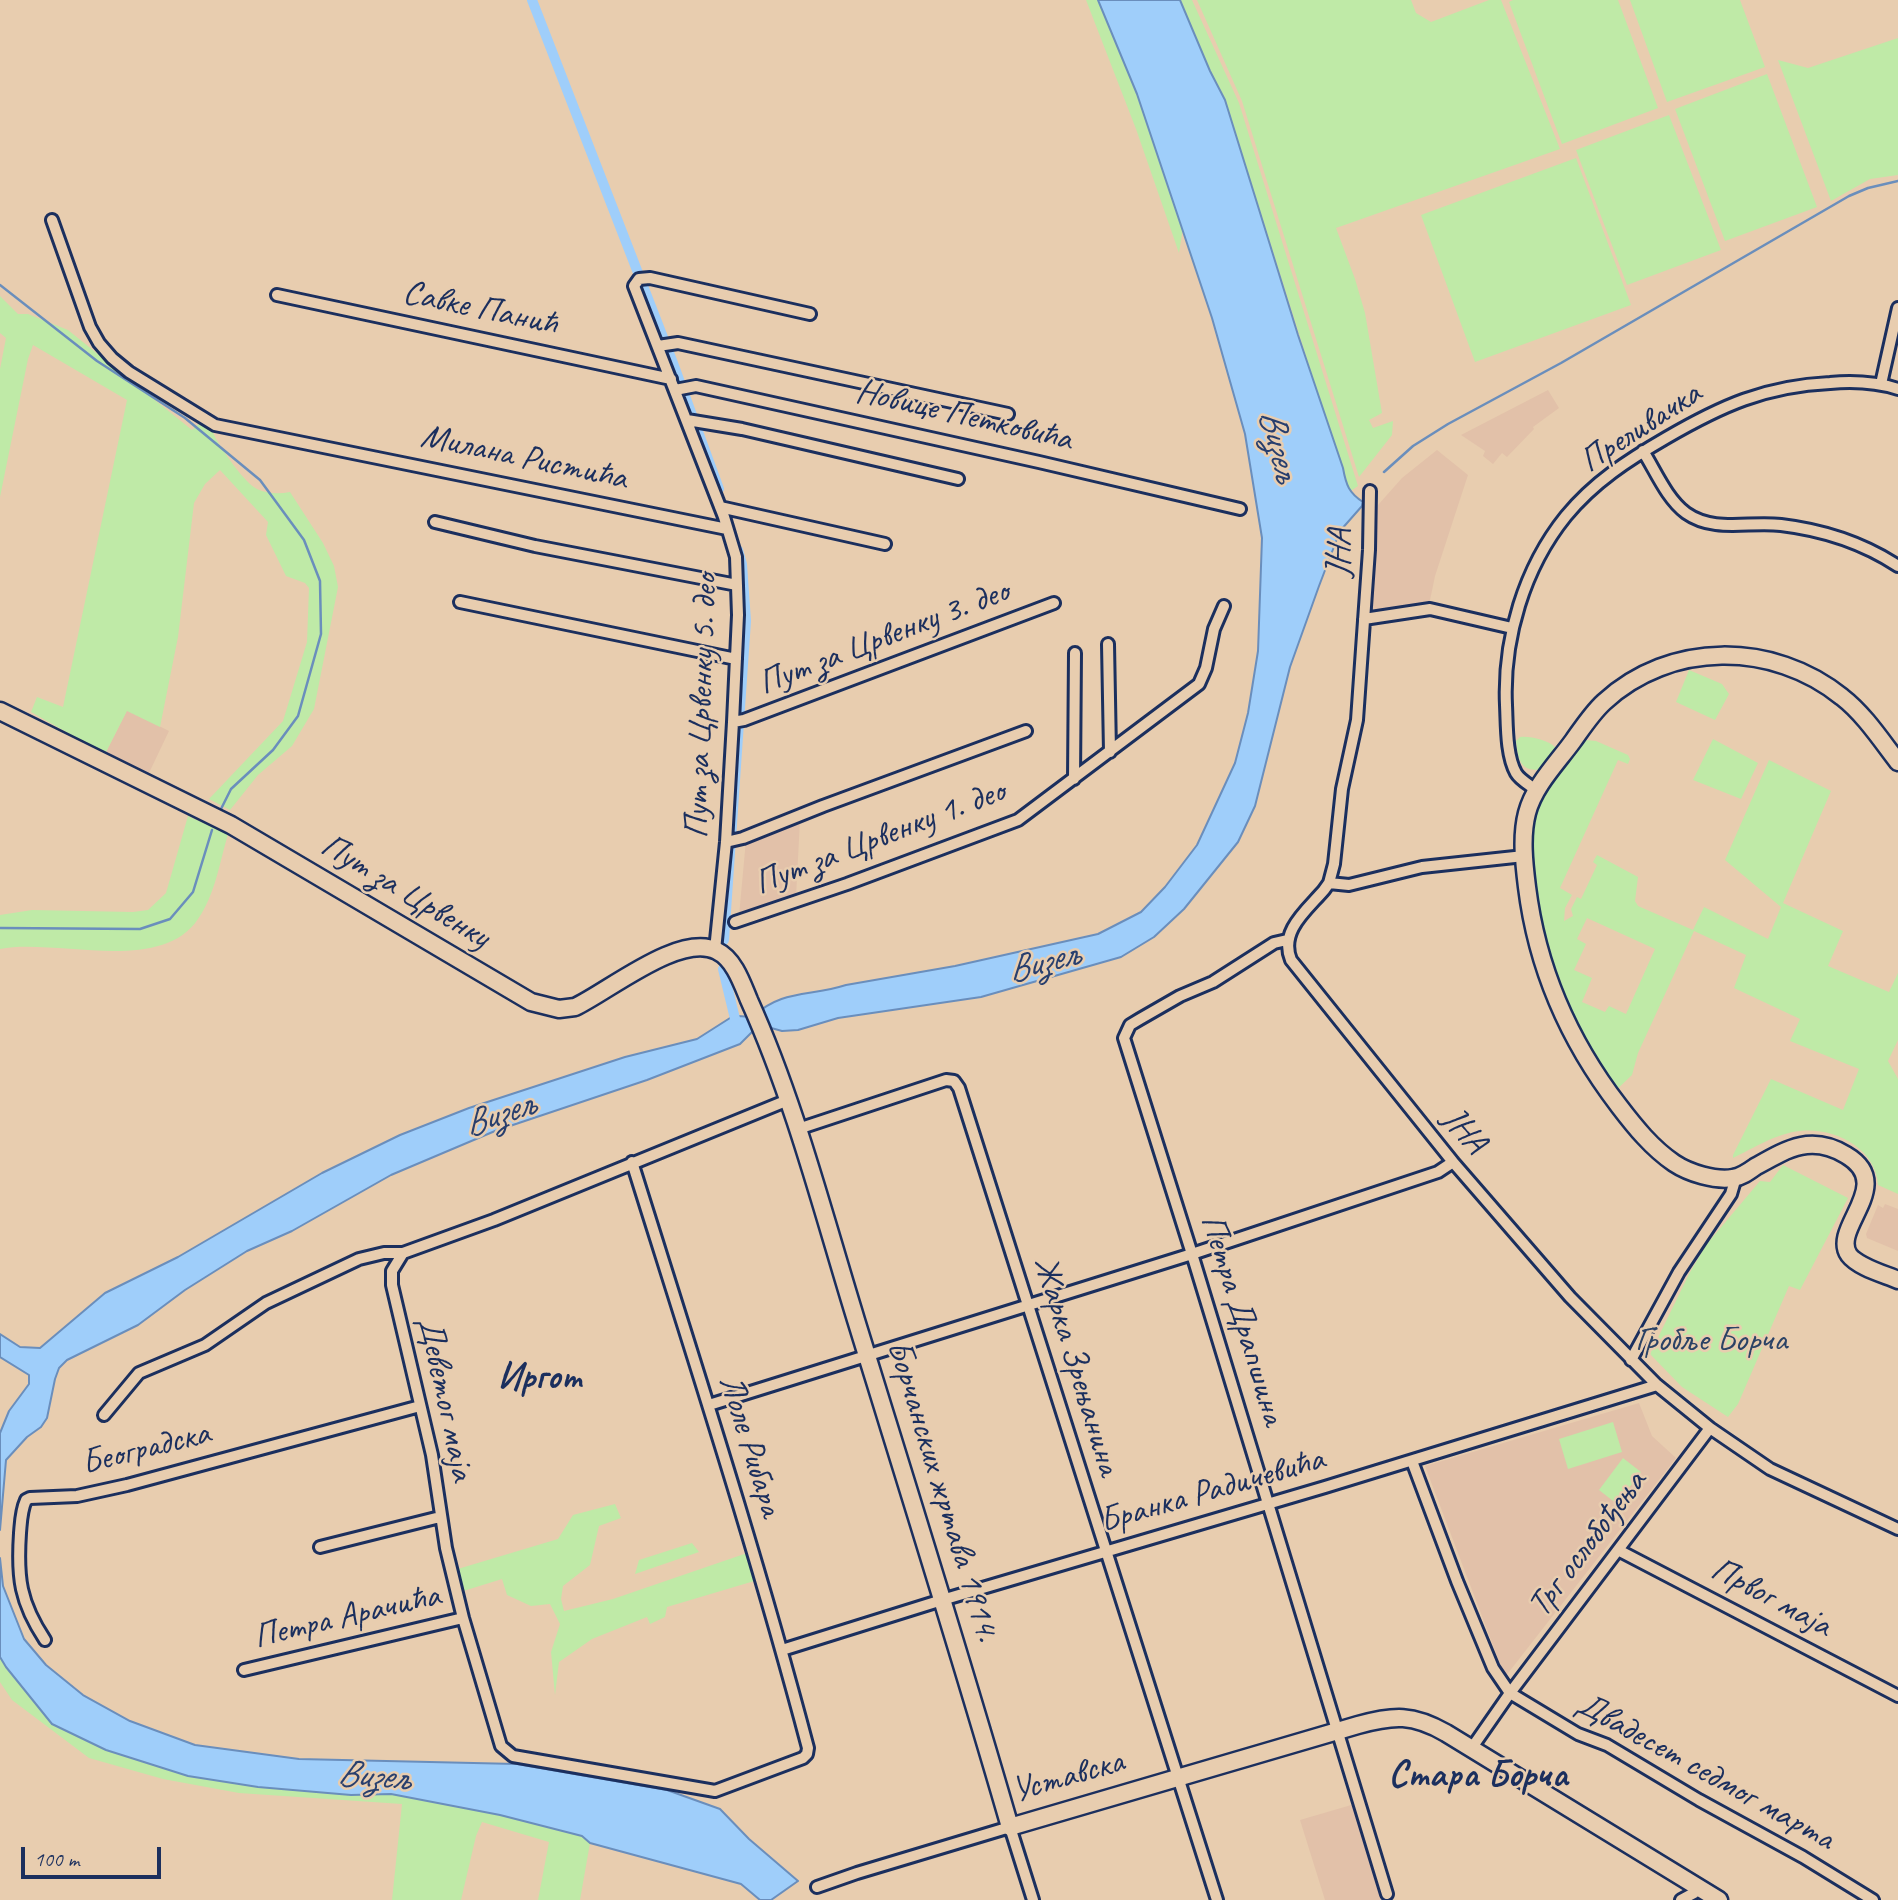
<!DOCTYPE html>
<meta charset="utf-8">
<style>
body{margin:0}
#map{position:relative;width:1898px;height:1900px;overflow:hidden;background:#e8cdaf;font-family:Caveat,sans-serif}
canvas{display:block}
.scale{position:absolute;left:21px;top:1847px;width:140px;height:32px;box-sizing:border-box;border:4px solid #1b2f5e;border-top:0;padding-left:9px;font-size:21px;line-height:24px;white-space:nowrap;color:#1b2f5e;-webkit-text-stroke:5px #e8cdaf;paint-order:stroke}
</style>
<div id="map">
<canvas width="1898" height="1900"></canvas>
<div class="scale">100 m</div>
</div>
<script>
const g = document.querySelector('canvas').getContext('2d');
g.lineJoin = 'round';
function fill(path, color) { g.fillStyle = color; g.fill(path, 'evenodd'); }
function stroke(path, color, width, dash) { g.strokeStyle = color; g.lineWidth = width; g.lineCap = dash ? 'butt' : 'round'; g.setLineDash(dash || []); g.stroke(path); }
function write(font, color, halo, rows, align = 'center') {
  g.font = font + ' Caveat,sans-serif'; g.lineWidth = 5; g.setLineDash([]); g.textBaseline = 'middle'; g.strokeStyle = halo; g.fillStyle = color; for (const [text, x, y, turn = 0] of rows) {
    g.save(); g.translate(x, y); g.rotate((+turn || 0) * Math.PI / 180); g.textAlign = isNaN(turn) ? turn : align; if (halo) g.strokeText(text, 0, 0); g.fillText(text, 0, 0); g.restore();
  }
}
fill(new Path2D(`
 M1548,390L1559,408L1533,427L1534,429L1507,457L1502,453L1493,464L1483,456L1485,451L1461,435Z
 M1437,450L1468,475L1435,576L1429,605L1372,614L1374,539L1378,505L1402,478Z
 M127,710L169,731L148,775L105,754Z
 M800,820L796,897L739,916L746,840Z
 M1885,1204L1898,1209V1251L1867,1238L1866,1234L1878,1205L1883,1208Z
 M1639,1403L1652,1436L1676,1458L1505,1677L1425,1466Z
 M1358,1803L1388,1900H1325L1300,1820Z`), '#e2c1a9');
fill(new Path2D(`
 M1086,0H1105L1184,221L1179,253L1136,129Z
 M1180,0H1192L1239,103L1358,486L1349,492L1225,100L1210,71Z
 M1197,0H1411L1416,13L1431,22L1489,0H1501L1560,149L1336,228L1355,279L1365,313L1382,413L1369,420L1373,428L1393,421L1392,435L1359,477L1242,101Z
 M1513,0H1618L1658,108L1562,144L1509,2Z
 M1630,0H1740L1765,67L1667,102Z
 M1898,38V175L1870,179L1831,201L1778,60L1808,68Z
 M1767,74L1817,207L1725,241L1675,109Z
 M1669,115L1721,250L1627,285L1576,150Z
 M1576,158L1631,305L1475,362L1421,215Z
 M0,296L18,314H28L68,330L192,430L202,421C214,428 211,431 218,442C225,454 245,483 257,489C268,494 279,494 290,492L323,543L334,566L338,587L314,709L292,746L258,775L230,810L209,799L283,721L307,642L309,588L305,583L286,576L266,535L268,522L220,470L205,484L194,503L178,637L160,727L127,711L105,754L31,712L37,697L63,707L127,400L33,345L28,359L0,497V369L6,338L0,333Z
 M1689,670L1722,684L1729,694L1715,720L1676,702Z
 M1520,737C1531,736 1548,740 1556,748V752L1541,769C1520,773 1518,758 1516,741Z
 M1575,739L1596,741L1628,755L1630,759L1628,764L1618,760L1560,888L1572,895L1565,908L1564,921L1573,916L1571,909L1577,897L1581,899L1597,865L1593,862L1597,855L1638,877L1635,901L1638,906L1693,930L1704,907L1768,939L1781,907L1725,860L1769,760L1831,791L1783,903L1843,931L1828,966L1889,992L1898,973V1040L1888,1061L1898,1079V1194L1878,1185C1876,1148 1834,1127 1800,1131C1777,1133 1754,1148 1733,1158V1155L1771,1079L1843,1110L1859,1069L1790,1041L1800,1019L1734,988L1746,955L1694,931L1638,1053L1632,1075L1611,1095L1549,983L1525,822ZM1587,918L1655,949L1626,1014L1609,1006L1605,1012L1582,1002L1592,978L1574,970L1586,944L1577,939Z
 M1713,739L1758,763L1741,799L1693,780Z
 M188,816L228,834C220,861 215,895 198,919C161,975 56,938 0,949V915L32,910L133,912L148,910L166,893Z
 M1783,1165L1848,1198L1800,1290L1789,1286L1738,1404L1728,1417L1682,1387L1650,1354L1689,1274L1706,1245L1760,1181L1770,1182Z
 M1613,1422L1622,1452L1568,1469L1559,1439Z
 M1623,1458L1641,1472L1617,1504L1599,1490Z
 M615,1504L621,1518L599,1526L590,1565L563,1586L561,1599L564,1611L613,1599L753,1551L761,1579L667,1607L665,1617L650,1624L647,1617L592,1639L559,1662L555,1695L551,1652L560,1624L550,1604L531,1606L507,1595L502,1579L457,1593L451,1571L558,1539L573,1515Z
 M692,1543L699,1552L635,1574L639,1560Z
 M0,1657L6,1668L52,1724L106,1750L188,1776L258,1787L351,1795L391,1794L500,1815L582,1836L590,1843L580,1900H538L549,1842L482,1822L476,1836L461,1900H392L402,1804L239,1793L163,1779L89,1758L12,1700L0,1682Z`), '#bfeaa7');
const water = new Path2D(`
 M1098,0H1180L1210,71L1225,100L1298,335L1343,468C1346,485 1349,493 1363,502L1362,506L1340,531L1319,586L1290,667L1255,806L1238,842L1184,909L1154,937L1121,957L981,997L838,1018L798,1030L782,1031L764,1026L753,1031L740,1044L647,1080L495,1131L391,1175L292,1231L247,1251L185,1290L138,1325L67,1360L59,1368L55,1379L47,1418L41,1427L27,1437L6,1460L0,1530V1433L9,1411L29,1384V1375L0,1357V1334L20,1347L40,1348L105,1293L178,1257L322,1173L400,1135L469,1108L625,1057L697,1039L730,1018L738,1016L752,1017C783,989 808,997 846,985L955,966L1098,934L1141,912L1165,887L1197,845L1235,763L1248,713L1258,651L1262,538L1245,434L1212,318L1137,94Z
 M0,1558L3,1586L24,1639L46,1665L83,1695L130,1721L195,1745L299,1759L517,1764L667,1790L720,1809L749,1839L798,1881L771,1900H760L741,1884L590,1843L582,1836L500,1815L391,1794L351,1795L258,1787L188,1776L106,1750L52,1724L6,1667L0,1657Z`);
fill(water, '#9fcefa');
stroke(water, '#6a8ebc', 2);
stroke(new Path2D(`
 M0,285L97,361L185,418L260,480L304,540L320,581L321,634L298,716L273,750L231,789L221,809
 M1384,472L1413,446L1448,424L1561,363L1849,196L1868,188L1898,181
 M0,928L140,929L170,919L193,892L212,830`), '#6a8ebc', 2.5);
stroke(new Path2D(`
 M532,0L673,363L719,489
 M724,940L746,621L742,564L738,550
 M723,969L737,1027`), '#9fcefa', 10);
const street = new Path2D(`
 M52,220L90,327L99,343L112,358L129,372L215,425L727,529
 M277,295L671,379
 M658,346L678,343L1008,414
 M1881,384L1898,308
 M675,390L696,386L1039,462L1240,509
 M687,420L742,429L958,479
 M1643,451C1656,472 1667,499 1686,513C1714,533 1749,521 1781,525C1823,530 1863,543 1898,566
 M1370,491L1369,550L1357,720L1342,789L1334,864L1329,883L1324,890C1307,910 1279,931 1291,960L1453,1162L1570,1297L1657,1385L1710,1428L1770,1469L1898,1529
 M720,507L885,544
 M435,522L535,546L737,585
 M460,602L736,659
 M1364,619L1430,609L1512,628
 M1108,644L1110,752
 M733,722L744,720L1054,603
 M1074,779L1075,653
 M1536,790C1530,785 1520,780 1516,773C1506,755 1507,725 1506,705C1503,639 1524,568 1566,516C1594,482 1628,460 1666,438C1721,406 1765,386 1830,383C1853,381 1876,382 1898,389
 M726,842L743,838L823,806L1026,731
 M1329,883L1349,885L1422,867L1524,856
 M735,922L847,884L1018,820L1199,684L1206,668L1214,629L1224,606
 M1287,940L1274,943L1213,982L1180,996L1140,1019L1130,1025L1124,1038L1192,1254L1387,1894
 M715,950L726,842L733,722L738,615L736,557L724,517L634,286L639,279L650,278L810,314
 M798,1129L946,1080L954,1081L959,1088L1217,1900
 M632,1162C693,1357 756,1551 808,1748L807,1754L803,1758L715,1791L513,1756L501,1746L463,1618L446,1548L432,1455L392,1285V1271L403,1253L494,1220L788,1100
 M1631,1360L1679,1272L1731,1194L1736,1177
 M709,1405L1192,1254L1438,1172L1453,1162
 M104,1415L139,1373L205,1345L266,1303L359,1259L384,1253H403
 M1412,1461L1457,1581L1493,1668L1510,1693L1578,1734L1607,1745L1699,1800L1803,1857L1873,1900
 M320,1547L440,1517
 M1618,1550L1898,1696
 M45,1640C20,1602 17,1578 20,1533C21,1522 21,1511 26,1500L30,1498L77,1496L127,1485L420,1406
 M782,1650L942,1600L1325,1487L1657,1385
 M244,1670L463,1618
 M1471,1749L1510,1693L1710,1428
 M817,1887L857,1873L1010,1827L1033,1900
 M1681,1900L1694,1893L1698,1887`);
const secondary = new Path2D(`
 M0,711L231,825L531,1002L559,1009L575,1007C609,991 680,932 717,951C734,959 742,983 749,1000C795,1102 823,1213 856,1320C908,1489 961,1657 1010,1827L1358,1725C1394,1715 1413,1714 1446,1733L1719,1900
 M1898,762C1881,740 1864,714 1842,697C1773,641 1670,641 1604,702C1592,713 1583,727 1573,741C1557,763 1534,786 1527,813C1521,836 1524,863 1527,887C1537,968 1569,1041 1619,1106C1635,1127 1652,1148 1674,1163C1689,1173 1715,1181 1733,1178C1741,1177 1748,1172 1755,1167C1787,1149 1811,1134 1846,1155C1897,1185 1830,1228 1849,1255C1858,1267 1884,1274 1898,1280`);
stroke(street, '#1b2f5e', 16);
stroke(secondary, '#1b2f5e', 21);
stroke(street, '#e8cdaf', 10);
stroke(secondary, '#e8cdaf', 16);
write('35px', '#1b2f5e', '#e8cdaf', [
 ["Савке Панић",480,309,12],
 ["Новице Петковића",964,416,13],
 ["Преливачка",1641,428,-33],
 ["Милана Ристића",524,458,12],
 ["ЈНА",1340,553,-87],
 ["Пут за Црвенку 3. део",884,638,-21],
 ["Пут за Црвенку 5. део",702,706,-88],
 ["Пут за Црвенку 1. део",880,838,-21],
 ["Пут за Црвенку",405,892,31],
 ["ЈНА",1464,1131,50],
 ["Петра Драпшина",1242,1320,73],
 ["Жарка Зрењанина",1076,1366,73],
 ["Деветог маја",445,1399,78],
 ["Лоле Рибара",750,1446,73],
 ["Београдска",146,1449,-14],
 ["Борчанских жртава 1914.",942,1491,73],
 ["Бранка Радичевића",1212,1491,-16],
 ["Трг ослобођења",1588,1544,-53],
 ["Првог маја",1771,1598,28],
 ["Петра Арачића",347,1617,-13],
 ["Двадесет седмог марта",1705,1772,29],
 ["Уставска",1068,1777,-16]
]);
write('35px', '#2b4265', '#e8cdaf', [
 ["Гробље Борча",1711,1341]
]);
write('italic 37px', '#283f6e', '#e8cdaf', [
 ["Визељ",1278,446,76],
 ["Визељ",1044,963,-15],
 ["Визељ",500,1115,-19],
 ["Визељ",374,1777,4]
]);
write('bold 37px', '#1b2f5e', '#e8cdaf', [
 ["Иргот",540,1378]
]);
write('bold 38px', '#1b2f5e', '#e8cdaf', [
 ["Стара Борча",1478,1776]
]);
</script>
